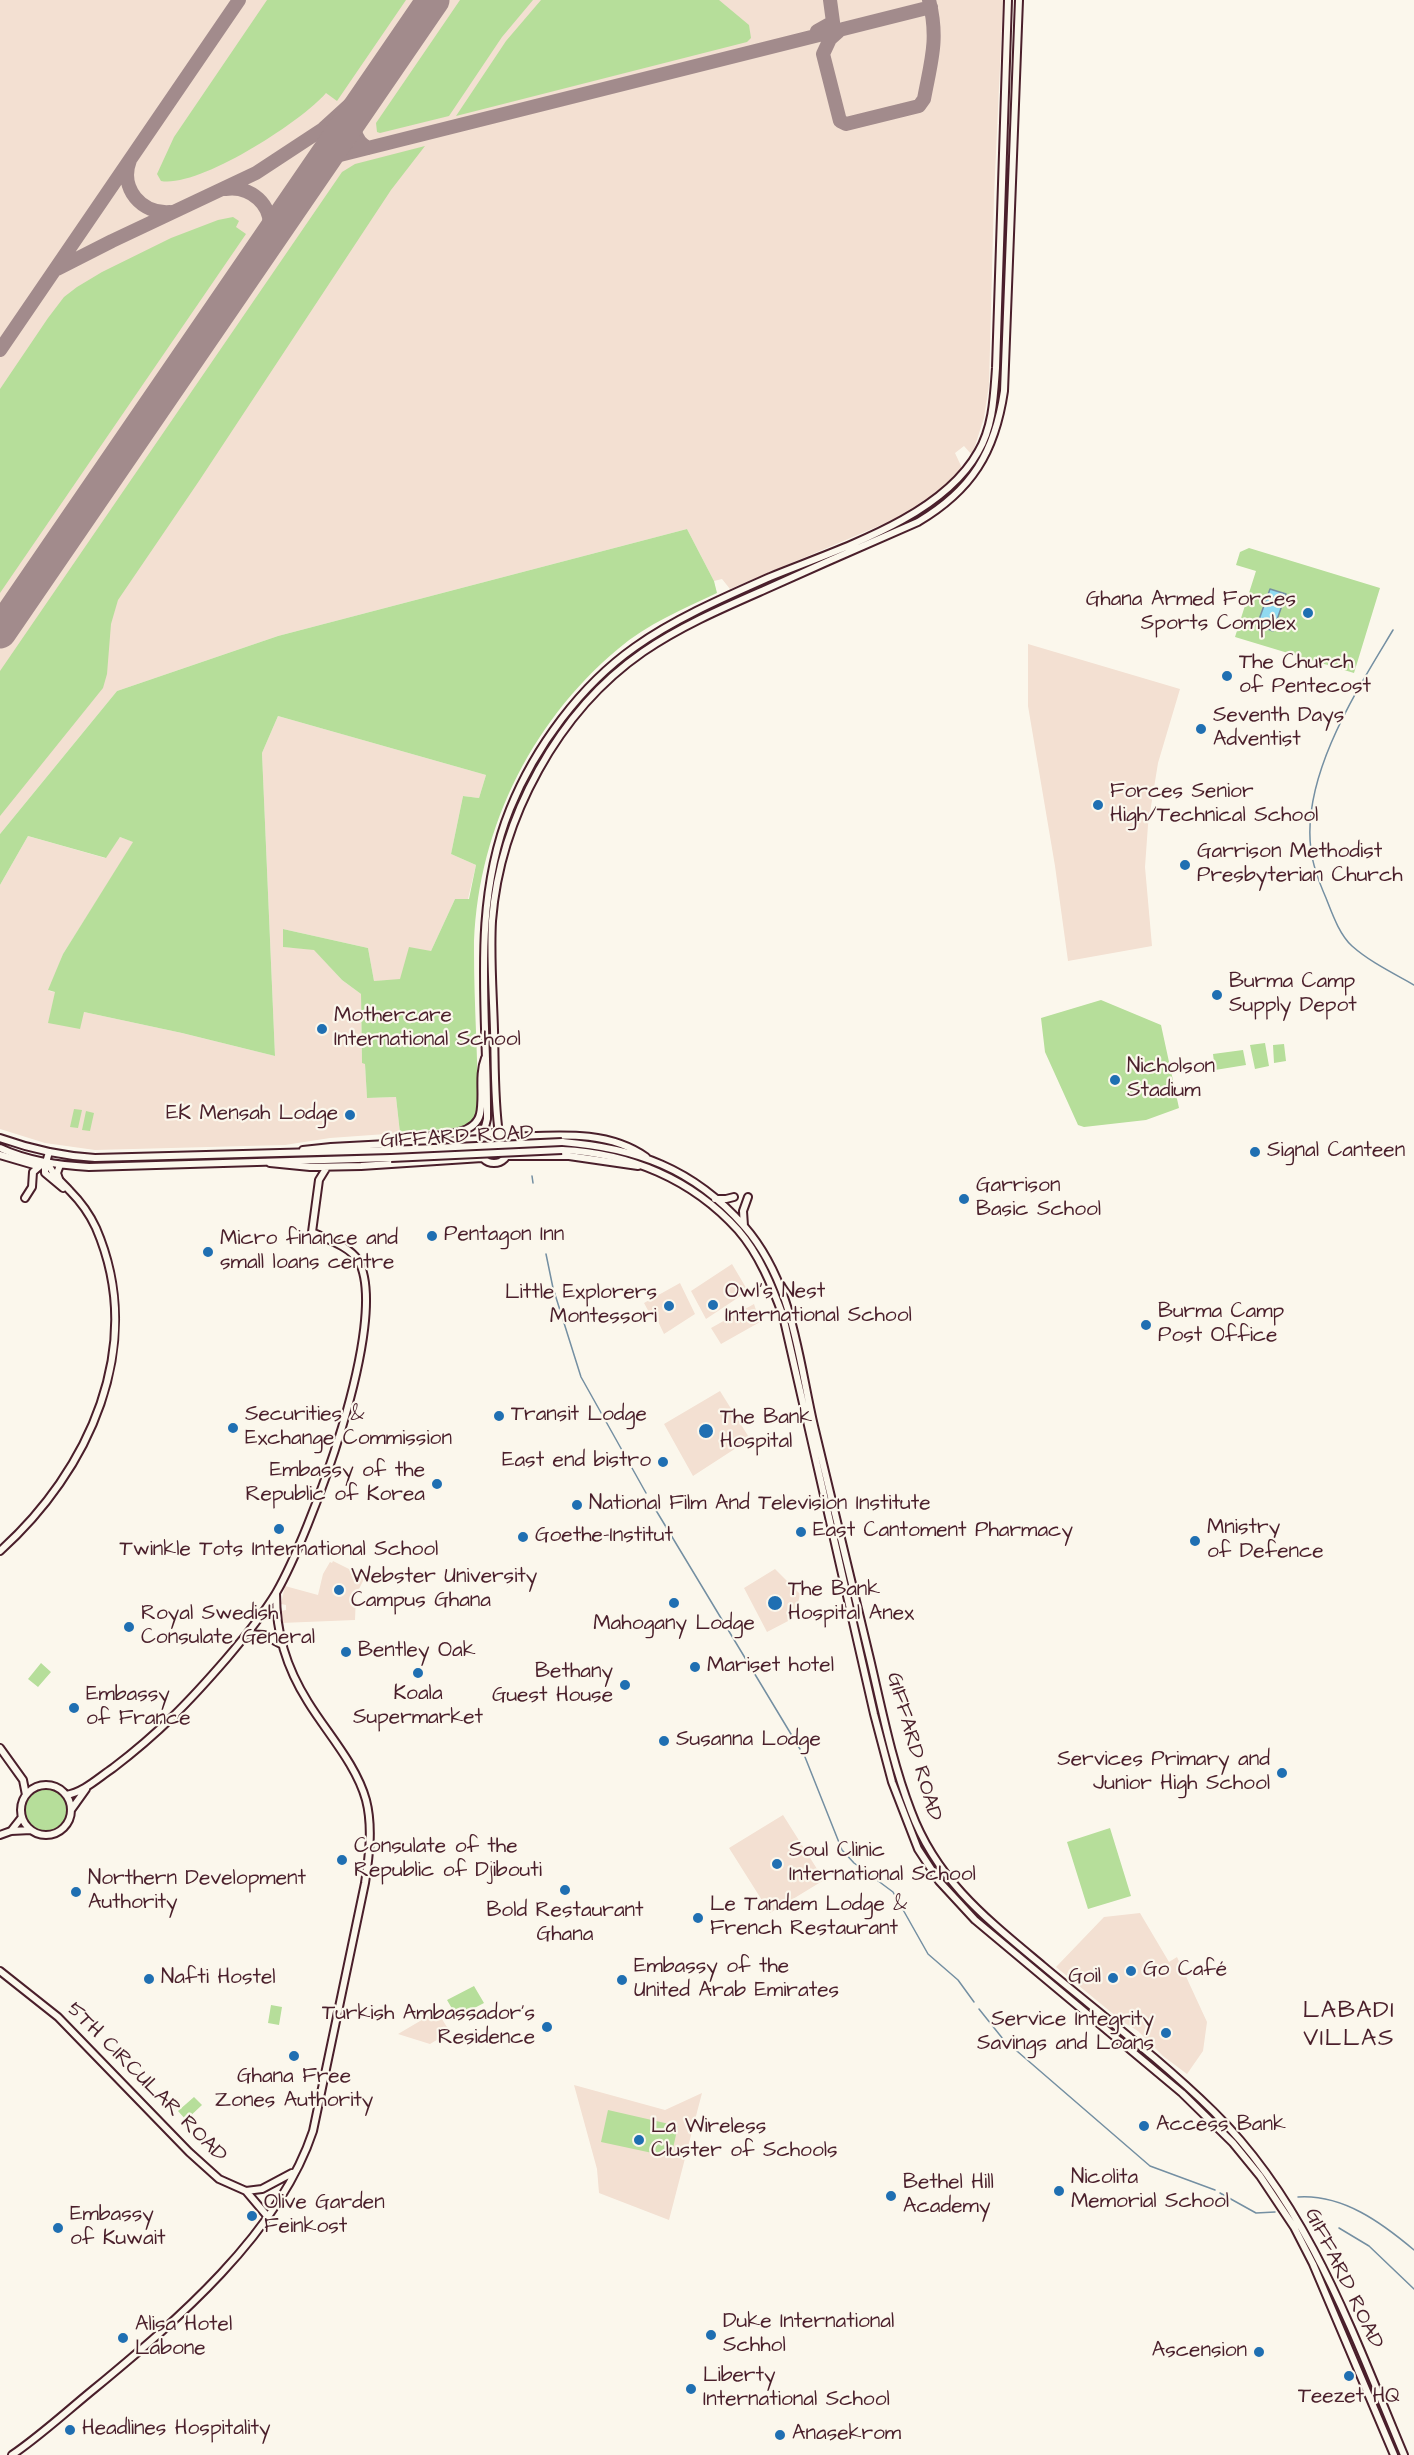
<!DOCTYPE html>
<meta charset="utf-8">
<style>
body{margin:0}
canvas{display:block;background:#fbf7ec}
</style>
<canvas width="1414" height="2455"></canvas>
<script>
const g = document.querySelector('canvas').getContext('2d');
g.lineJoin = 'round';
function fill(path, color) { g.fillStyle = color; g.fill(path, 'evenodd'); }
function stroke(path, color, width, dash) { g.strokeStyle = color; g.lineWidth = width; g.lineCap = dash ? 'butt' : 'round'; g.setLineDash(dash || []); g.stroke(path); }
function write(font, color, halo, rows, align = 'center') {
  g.font = font + ' "Architects Daughter",sans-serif'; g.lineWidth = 4.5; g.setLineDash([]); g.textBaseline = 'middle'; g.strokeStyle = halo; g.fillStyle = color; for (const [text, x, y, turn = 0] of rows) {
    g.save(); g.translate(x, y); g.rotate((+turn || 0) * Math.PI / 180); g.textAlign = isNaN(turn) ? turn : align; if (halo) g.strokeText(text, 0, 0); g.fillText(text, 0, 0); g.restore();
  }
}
fill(new Path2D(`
 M0,0H1003L994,196L989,385L984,418L972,455L964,446L955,453L962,468L951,482L926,503L893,520L730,589L722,579L714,581L687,529L278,636L117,691L0,834Z
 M1028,644L1180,689L1158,763L1148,825L1145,867L1152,946L1068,961L1055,866L1028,706Z
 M278,716L486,775L479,798L463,796L451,854L476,865L468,899H455L431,951L400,980L374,981L368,948L283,929V947L314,949L342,980L361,994L362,1063H365L367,1098L396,1097L400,1133L330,1138L285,1145L95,1150L45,1143L0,1129V885L28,836L105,858L120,837L134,842L63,954L49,991L55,992L84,1012L182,1033L275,1056L262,753Z
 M732,1264L748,1291L706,1319L691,1291Z
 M680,1283L695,1314L664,1334L654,1313L650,1314L644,1303Z
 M754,1304L760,1322L721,1344L711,1328Z
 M720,1391L750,1439L693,1476L664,1424Z
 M333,1561L365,1577L356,1595L355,1620L281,1623V1611L286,1610V1605L281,1604L285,1586L318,1595L323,1574L330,1562L332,1563Z
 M775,1569L800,1594L796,1612L790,1620L767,1632L744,1588Z
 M783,1815L824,1880L770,1913L729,1848Z
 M1140,1913L1169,1962L1177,1957L1207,2022L1203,2051L1187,2074L1163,2056L1138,2031L1123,2022L1056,1967L1104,1917Z
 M437,2011L450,2032L430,2044L398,2034Z
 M574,2085L665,2110L702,2093L669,2220L599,2193L597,2169Z`), '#f3e0d2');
fill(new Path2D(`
 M267,0H406L337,101L326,93C301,122 199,188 161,181L157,174L174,137Z
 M460,0H533L502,37L449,116L380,133L377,132L376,123Z
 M541,0H719L749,25L751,38L747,42L456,116L506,41Z
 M425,146L391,190L199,481L118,600L111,624L107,674L103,688L0,816V671L342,172L355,164Z
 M233,217L239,221L236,227L246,234L0,593V389L48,318L64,297L77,287L102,272L171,238L218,220Z
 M687,529L714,581L717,593C683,609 647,624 618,649C529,723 475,836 474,952C474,1005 478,1059 478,1112L473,1124L467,1127L400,1133L396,1097L367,1098L365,1064L362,1063L361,994L342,980L314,950L283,947V929L368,948L374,981L400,979L409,947L431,951L455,899H469L476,865L451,854L463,796L479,798L486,775L278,716L262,753L275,1056L182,1033L84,1012L80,1029L48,1023L55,992L48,990L63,954L133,842L120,837L106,858L28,836L0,885V834L117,691L278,636Z
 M1249,548L1380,588L1354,673L1235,637L1256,571L1236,565L1240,552Z
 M1101,1000L1161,1025L1179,1108L1146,1120L1084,1127L1078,1125L1045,1052L1041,1018Z
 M1265,1043L1269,1066L1255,1069L1250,1045Z
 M1284,1044L1286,1061L1274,1063L1273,1045Z
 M1243,1050L1246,1065L1215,1070L1213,1054Z
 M74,1109L82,1110L78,1128L70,1127Z
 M86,1111L94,1113L90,1131L82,1130Z
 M41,1663L51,1672L38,1687L28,1679Z
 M24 1809a23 23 0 1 1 46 0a23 23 0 1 1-46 0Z
 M1110,1828L1131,1896L1088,1909L1067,1842Z
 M474,1986L484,2003L457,2017L447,2000Z
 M271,2005L282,2007L279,2025L268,2023Z
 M194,2097L202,2105L186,2120L178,2111Z
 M608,2110L678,2126L671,2157L601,2142Z`), '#b6de9a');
const water = new Path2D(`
 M1270,589L1286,594L1273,631L1257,625Z`);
fill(water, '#90daf1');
stroke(water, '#748fa2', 1.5);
stroke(new Path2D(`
 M1393,630C1357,690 1301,776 1311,850C1313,867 1319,882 1326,898C1332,913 1339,934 1352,946C1370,962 1393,973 1414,985
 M532,1176L533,1183
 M546,1254L553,1288L581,1377L646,1493
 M654,1507L800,1749
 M805,1757L842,1850L854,1863L893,1892L928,1954L958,1980L974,2002
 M979,2009L1003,2039L1150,2166L1215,2190
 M1220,2193L1256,2213L1275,2212
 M1298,2197C1343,2194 1382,2223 1414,2250
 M1339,2228L1369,2246L1414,2289`), '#748fa2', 1.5);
stroke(new Path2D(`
 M817,31L833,22L830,0
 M839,31L830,39L823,54L840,121L846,124L919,106L924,99C931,61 939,39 929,0
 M359,108C351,122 353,140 368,148
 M130,160C119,189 142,214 170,212
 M316,170L327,161L340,155L931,7
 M225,189C250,185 274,205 269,231C267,242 259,252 254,261
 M57,269L112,241L256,173L323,129L378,79
 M0,350L239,0`), '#a28b8c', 14);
stroke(new Path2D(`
 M0,632L433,0`), '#a28b8c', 33);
const secondary = new Path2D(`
 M479 1148a15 15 0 1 1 30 0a15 15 0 1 1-30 0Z
 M499,1134C494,1099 495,1064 494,1030C493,994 490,957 492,921C500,818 558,711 643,652C681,626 723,608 764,590C815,567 867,544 918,522C972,490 995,452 1004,391L1019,0
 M505,1137C552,1136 605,1128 646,1157
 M395,1141C417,1133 474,1142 480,1114C484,1096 478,1076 485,1058
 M303,1150L331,1147L482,1139L487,1119C488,1015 470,908 510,809C535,747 581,685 635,647C676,618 725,597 770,577C838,549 941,518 978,452C993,427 994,396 996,368L1008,0
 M49,1152L45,1166V1173L63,1188
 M0,1155L34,1165L46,1163
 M507,1156H569L638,1166
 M270,1163L310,1167L361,1166L482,1158
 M25,1198L32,1187L33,1172L41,1165
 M0,1551C89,1471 147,1346 96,1228C90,1215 80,1201 70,1191C62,1182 51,1174 48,1162
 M247,1634L264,1635L281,1644
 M0,1748L23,1780L26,1795
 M21 1810a25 25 0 1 1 50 0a25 25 0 1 1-50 0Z
 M66,1795C84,1792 98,1778 113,1768C159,1733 189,1702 227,1658C244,1638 262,1616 276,1593C309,1536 392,1318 358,1260C349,1246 326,1239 312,1232L319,1180L327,1167
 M71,1810L86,1789
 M11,1831L22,1817
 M0,1835L11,1831L31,1830
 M0,1971L58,2017L189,2152L219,2179L246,2191L268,2217
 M246,2191L262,2189L292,2173
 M12,2455C40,2436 67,2411 94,2389C175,2322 279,2234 313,2131L365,1883C369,1857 373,1827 366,1800C356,1764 327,1733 308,1702C286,1667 276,1633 276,1593`);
const primary = new Path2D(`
 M0,1138C31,1149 62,1156 95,1158L391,1150
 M562,1142C636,1148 693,1168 744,1226C793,1282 798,1357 814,1426C833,1504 852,1582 870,1659C882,1710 892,1762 911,1811C937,1881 988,1920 1043,1966C1099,2013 1161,2060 1213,2111C1309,2205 1353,2334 1404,2455
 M0,1148C28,1161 58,1165 89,1167L391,1158
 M562,1150C629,1153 692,1179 738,1230C759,1254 772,1286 783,1316L874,1714L892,1782L918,1849L939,1881L975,1920L1182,2093L1233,2143L1260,2176L1294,2227L1313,2264L1394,2455
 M59,1179L57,1173L60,1165
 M715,1199H726L734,1197
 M744,1226L743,1211L748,1197`);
stroke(secondary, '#4a1f2b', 10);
stroke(primary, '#4a1f2b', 10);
stroke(secondary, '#fbf7ec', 6);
stroke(primary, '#fbf7ec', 6);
const primaryBridge = new Path2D(`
 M391,1150L562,1142
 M391,1158L562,1150`);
stroke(primaryBridge, '#4a1f2b', 10, []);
stroke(primaryBridge, '#fbf7ec', 6);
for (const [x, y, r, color] of [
 [1308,613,6,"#1f6fb2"],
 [1227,676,6,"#1f6fb2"],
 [1201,729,6,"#1f6fb2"],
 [1098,805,6,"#1f6fb2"],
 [1185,865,6,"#1f6fb2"],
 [1217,995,6,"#1f6fb2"],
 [322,1029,6,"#1f6fb2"],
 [1115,1080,6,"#1f6fb2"],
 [350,1115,6,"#1f6fb2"],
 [1255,1152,6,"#1f6fb2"],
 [964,1199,6,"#1f6fb2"],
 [432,1236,6,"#1f6fb2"],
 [208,1252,6,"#1f6fb2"],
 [713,1305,6,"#1f6fb2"],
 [669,1306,6,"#1f6fb2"],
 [1146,1325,6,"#1f6fb2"],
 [499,1416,6,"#1f6fb2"],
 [233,1428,6,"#1f6fb2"],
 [706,1431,8,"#1f6fb2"],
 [663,1462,6,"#1f6fb2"],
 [437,1484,6,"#1f6fb2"],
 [577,1505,6,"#1f6fb2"],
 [279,1529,6,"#1f6fb2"],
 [801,1532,6,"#1f6fb2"],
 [523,1537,6,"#1f6fb2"],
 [1195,1541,6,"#1f6fb2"],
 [339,1590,6,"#1f6fb2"],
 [674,1603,6,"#1f6fb2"],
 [775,1603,8,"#1f6fb2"],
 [129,1627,6,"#1f6fb2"],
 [346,1652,6,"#1f6fb2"],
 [695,1667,6,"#1f6fb2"],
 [418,1673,6,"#1f6fb2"],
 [625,1685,6,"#1f6fb2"],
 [74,1708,6,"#1f6fb2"],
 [664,1741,6,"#1f6fb2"],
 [1282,1773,6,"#1f6fb2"],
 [342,1860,6,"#1f6fb2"],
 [777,1864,6,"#1f6fb2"],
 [565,1890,6,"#1f6fb2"],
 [76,1892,6,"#1f6fb2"],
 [698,1918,6,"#1f6fb2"],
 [1131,1971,6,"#1f6fb2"],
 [1113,1978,6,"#1f6fb2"],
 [149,1979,6,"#1f6fb2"],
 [622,1980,6,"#1f6fb2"],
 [547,2027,6,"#1f6fb2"],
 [1166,2033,6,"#1f6fb2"],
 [294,2056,6,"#1f6fb2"],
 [1144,2126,6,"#1f6fb2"],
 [639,2140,6,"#1f6fb2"],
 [1059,2191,6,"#1f6fb2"],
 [891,2196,6,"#1f6fb2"],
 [252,2216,6,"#1f6fb2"],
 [58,2228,6,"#1f6fb2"],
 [711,2335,6,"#1f6fb2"],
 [123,2338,6,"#1f6fb2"],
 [1259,2352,6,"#1f6fb2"],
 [1349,2376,6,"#1f6fb2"],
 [691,2389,6,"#1f6fb2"],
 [70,2430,6,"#1f6fb2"],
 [780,2435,6,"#1f6fb2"]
]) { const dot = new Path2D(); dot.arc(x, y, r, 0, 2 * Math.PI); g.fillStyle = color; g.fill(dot); stroke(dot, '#fbf7ec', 2); }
write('21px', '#4a1f2b', '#fbf7ec', [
 ["Ghana Armed Forces",1296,601,"right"],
 ["Sports Complex",1296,625,"right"],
 ["The Church",1239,664],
 ["of Pentecost",1239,688],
 ["Seventh Days",1213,717],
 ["Adventist",1213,741],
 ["Forces Senior",1110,793],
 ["High/Technical School",1110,817],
 ["Garrison Methodist",1197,853],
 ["Presbyterian Church",1197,877],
 ["Burma Camp",1229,983],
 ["Supply Depot",1229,1007],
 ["Mothercare",334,1017],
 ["International School",334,1041],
 ["Nicholson",1127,1068],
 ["Stadium",1127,1092],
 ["EK Mensah Lodge",338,1115,"right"],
 ["Signal Canteen",1267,1152],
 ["Garrison",976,1187],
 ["Basic School",976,1211],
 ["Pentagon Inn",444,1236],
 ["Micro finance and",220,1240],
 ["small loans centre",220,1264],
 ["Owl's Nest",725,1293],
 ["International School",725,1317],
 ["Little Explorers",657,1294,"right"],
 ["Montessori",657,1318,"right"],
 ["Burma Camp",1158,1313],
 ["Post Office",1158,1337],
 ["Securities &",245,1416],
 ["Exchange Commission",245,1440],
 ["Transit Lodge",511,1416],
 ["The Bank",720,1419],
 ["Hospital",720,1443],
 ["East end bistro",651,1462,"right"],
 ["Embassy of the",425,1472,"right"],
 ["Republic of Korea",425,1496,"right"],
 ["National Film And Television Institute",589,1505],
 ["Mnistry",1207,1529],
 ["of Defence",1207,1553],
 ["East Cantoment Pharmacy",813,1532],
 ["Goethe-Institut",535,1537],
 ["Twinkle Tots International School",279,1551,"center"],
 ["Webster University",351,1578],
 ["Campus Ghana",351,1602],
 ["The Bank",788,1591],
 ["Hospital Anex",788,1615],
 ["Royal Swedish",141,1615],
 ["Consulate General",141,1639],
 ["Mahogany Lodge",674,1625,"center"],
 ["Bentley Oak",358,1652],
 ["Mariset hotel",707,1667],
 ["Bethany",613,1673,"right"],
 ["Guest House",613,1697,"right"],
 ["Koala",418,1695,"center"],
 ["Supermarket",418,1719,"center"],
 ["Embassy",86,1696],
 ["of France",86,1720],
 ["Susanna Lodge",676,1741],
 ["Services Primary and",1270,1761,"right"],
 ["Junior High School",1270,1785,"right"],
 ["Consulate of the",354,1848],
 ["Republic of Djibouti",354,1872],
 ["Soul Clinic",789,1852],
 ["International School",789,1876],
 ["Northern Development",88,1880],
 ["Authority",88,1904],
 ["Le Tandem Lodge &",710,1906],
 ["French Restaurant",710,1930],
 ["Bold Restaurant",565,1912,"center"],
 ["Ghana",565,1936,"center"],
 ["Embassy of the",634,1968],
 ["United Arab Emirates",634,1992],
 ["Go Café",1143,1971],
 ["Goil",1101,1978,"right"],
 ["Nafti Hostel",161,1979],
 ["Turkish Ambassador's",535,2015,"right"],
 ["Residence",535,2039,"right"],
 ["Service Integrity",1154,2021,"right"],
 ["Savings and Loans",1154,2045,"right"],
 ["Ghana Free",294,2078,"center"],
 ["Zones Authority",294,2102,"center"],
 ["Access Bank",1156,2126],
 ["La Wireless",651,2128],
 ["Cluster of Schools",651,2152],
 ["Nicolita",1071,2179],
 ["Memorial School",1071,2203],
 ["Bethel Hill",903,2184],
 ["Academy",903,2208],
 ["Olive Garden",264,2204],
 ["Feinkost",264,2228],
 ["Embassy",70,2216],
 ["of Kuwait",70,2240],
 ["Duke International",723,2323],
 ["Schhol",723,2347],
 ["Alisa Hotel",135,2326],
 ["Labone",135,2350],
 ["Ascension",1247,2352,"right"],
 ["Liberty",703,2377],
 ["International School",703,2401],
 ["Teezet HQ",1349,2398,"center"],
 ["Headlines Hospitality",82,2430],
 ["Anasekrom",792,2435]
], 'left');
write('21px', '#4a1f2b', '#fbf7ec', [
 ["GIFFARD ROAD",457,1138,-3],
 ["GIFFARD ROAD",913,1747,74],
 ["5TH CIRCULAR ROAD",146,2083,45],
 ["GIFFARD ROAD",1343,2279,64]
]);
g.letterSpacing = '1.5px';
write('24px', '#4a1f2b', '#fbf7ec', [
 ["LABADI",1349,2012],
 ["VILLAS",1349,2040]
]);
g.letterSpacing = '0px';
</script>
